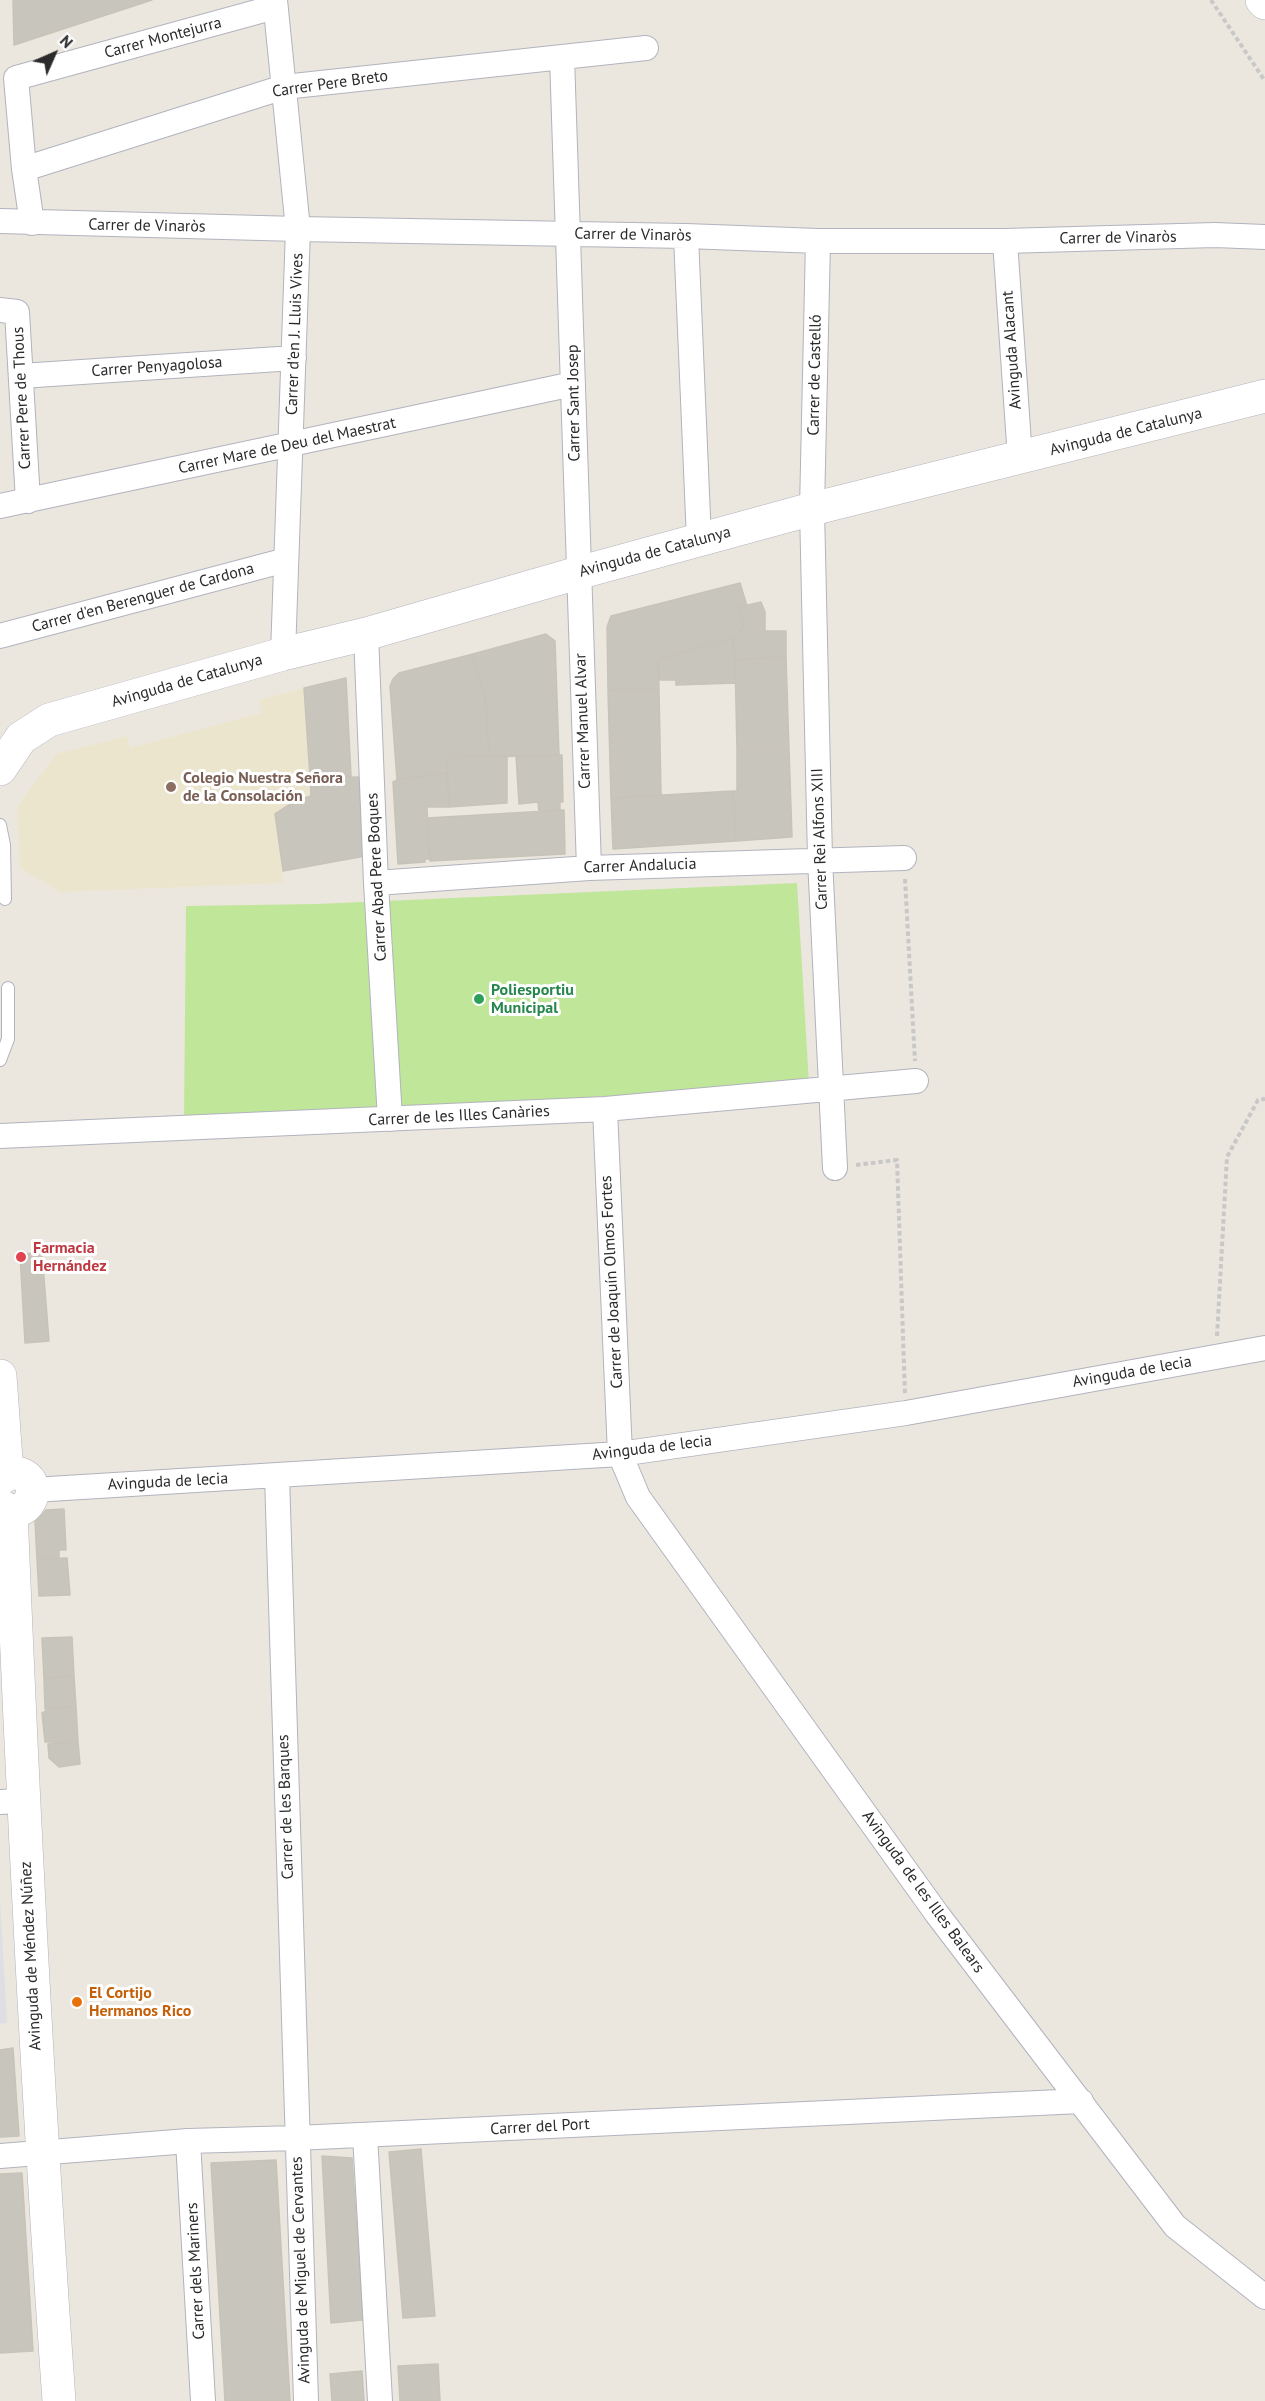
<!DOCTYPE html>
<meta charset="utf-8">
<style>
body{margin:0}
#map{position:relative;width:1265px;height:2401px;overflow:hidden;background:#ece7de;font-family:"PT Sans",sans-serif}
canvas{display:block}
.north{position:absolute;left:24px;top:24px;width:60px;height:60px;-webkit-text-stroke:4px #fff;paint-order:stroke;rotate:45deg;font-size:16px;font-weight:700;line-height:24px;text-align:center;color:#2b2b2b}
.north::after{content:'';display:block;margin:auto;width:21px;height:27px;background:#2b2b2b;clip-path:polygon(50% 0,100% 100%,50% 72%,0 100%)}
</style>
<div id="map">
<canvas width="1265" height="2401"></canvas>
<div class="north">N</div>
</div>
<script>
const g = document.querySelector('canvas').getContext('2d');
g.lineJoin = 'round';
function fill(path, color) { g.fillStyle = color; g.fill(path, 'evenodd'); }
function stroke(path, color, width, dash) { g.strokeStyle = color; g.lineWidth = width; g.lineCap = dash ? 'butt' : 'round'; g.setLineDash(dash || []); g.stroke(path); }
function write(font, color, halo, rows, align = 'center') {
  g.font = font + ' "PT Sans",sans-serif'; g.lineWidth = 6; g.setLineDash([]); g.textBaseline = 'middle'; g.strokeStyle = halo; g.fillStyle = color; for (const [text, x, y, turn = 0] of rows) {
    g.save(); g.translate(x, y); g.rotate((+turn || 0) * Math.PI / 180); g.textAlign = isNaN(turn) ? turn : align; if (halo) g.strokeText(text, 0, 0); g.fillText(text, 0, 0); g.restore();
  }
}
fill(new Path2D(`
 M0,1898L7,2023L0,2024Z`), '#e0dee5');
fill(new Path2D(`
 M304,688L309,796L295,801L275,814L283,883L61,892L20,868L17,807L56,754L127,736L130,748L261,713L259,700Z`), '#ece5ce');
fill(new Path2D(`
 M797,883L809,1084L320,1113L184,1118L186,906L316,904Z`), '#c0e69a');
const building = new Path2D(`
 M13,0H152L14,45Z
 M740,583L747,606L739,607L744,627L733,638L658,660L659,689L608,690L607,627L611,616Z
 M761,602L765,612V631H786V657L735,660L733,638L744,627L739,607Z
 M546,634L555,641L559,755L489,757L486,702L473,654Z
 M733,638L735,683L676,685V680H659L658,660Z
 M473,654L486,702L489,757H447V773L397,780L390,686L393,679L399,673Z
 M786,657L789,750H737L735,660Z
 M346,678L351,776L310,778L304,688Z
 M659,689L661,795L611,798L608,690Z
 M737,750H789L792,837L736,841L733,791H737Z
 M562,755L563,802H560V811L539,812L538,802L519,804L516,756Z
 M507,756V803L449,807L447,757Z
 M447,773L449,807H427L429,859H425V862L398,864L393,782L397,780Z
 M361,777L365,856L283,871L275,814L295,801L311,796L310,778Z
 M733,791L736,841L613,849L611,798Z
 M564,810L565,854L430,861L427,818Z
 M42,1253L49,1341L25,1343L20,1254Z
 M64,1509L66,1550H59V1558L37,1559L35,1522L46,1510Z
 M67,1558L70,1595L39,1596L37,1559Z
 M72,1637L74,1676L44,1678L42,1638Z
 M74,1676L76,1707L45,1708L44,1678Z
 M76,1707L78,1742H45L42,1713L46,1711L45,1708Z
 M78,1742L80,1764L59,1767L49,1758L48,1744Z
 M13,2048L19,2136L0,2137V2050Z
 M421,2149L435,2316L403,2318L389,2152Z
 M322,2156L352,2158L363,2320L331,2323Z
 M276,2160L290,2401H225L211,2163Z
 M22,2173L33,2351L0,2353V2174Z
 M438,2364L440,2401H400L398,2366Z
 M362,2371L364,2401H332L330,2374Z`);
fill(building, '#c8c5bc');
stroke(building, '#c7c3b8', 1.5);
const lane = new Path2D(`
 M0,825L4,845L5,899
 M0,1060L8,1039V988`);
const street = new Path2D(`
 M275,0L298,229L283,654
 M562,57L589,868
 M24,169L284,87L646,48
 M0,221L298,229L686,236L818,241H1005L1215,235L1265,237
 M32,223L24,169L16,78L275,7
 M686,236L699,540
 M818,241L812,509L820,859L835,1168
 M1005,241L1020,458
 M0,310L17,312L28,501
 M21,376L294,358
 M0,506L573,384
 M366,634L376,883L390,1119
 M0,636L286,560
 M376,883L589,868L904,858
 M605,1109L620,1454L638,1497L937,1914L1175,2226L1265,2297
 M0,1136L605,1109L916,1081
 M277,1476L306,2401
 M33,1490L620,1454L906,1413L1265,1348
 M0,1802L22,1801
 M365,2135L380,2401
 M188,2141L203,2401
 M0,2156L188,2141L296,2138L1081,2101`);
const secondary = new Path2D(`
 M1262,0L1265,3
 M0,769L21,738L49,720L283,654L366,634L578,573L812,509L1265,396
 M0,1376L7,1474
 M0,1479C5,1475 10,1472 17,1473C48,1480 27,1527 0,1505
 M11,1511C23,1808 38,2104 59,2401`);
stroke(lane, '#b1b3be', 14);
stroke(street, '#b1b3be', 26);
stroke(secondary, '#b1b3be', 34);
stroke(new Path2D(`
 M1211,0L1265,81
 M905,879L915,1061
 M856,1165L897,1160L905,1394
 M1217,1336L1227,1157L1258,1100L1265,1099`), '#c8c8c8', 4, [4.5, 3]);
stroke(lane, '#fff', 12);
stroke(street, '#fff', 24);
stroke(secondary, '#fff', 33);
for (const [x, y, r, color] of [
 [171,787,6,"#8d6e63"],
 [479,999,6,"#2e9e5b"],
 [21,1257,6,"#e0444e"],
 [77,2002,6,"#e8710a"]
]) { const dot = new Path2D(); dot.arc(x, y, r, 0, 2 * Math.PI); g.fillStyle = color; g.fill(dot); stroke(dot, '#fff', 2); }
write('16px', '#2b2b2b', '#fff', [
 ["Carrer Montejurra",163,38,-15],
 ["Carrer Pere Breto",330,84,-8],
 ["Carrer de Vinaròs",147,226,1],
 ["Carrer de Vinaròs",633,235,1],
 ["Carrer de Vinaròs",1118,238,-1],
 ["Carrer d'en J. Lluis Vives",295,334,-88],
 ["Avinguda Alacant",1012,350,-94],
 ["Carrer Penyagolosa",157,367,-4],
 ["Carrer de Castelló",815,375,-89],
 ["Carrer Pere de Thous",22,398,-93],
 ["Carrer Sant Josep",574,403,-91],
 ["Avinguda de Catalunya",1126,432,-14],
 ["Carrer Mare de Deu del Maestrat",287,446,-12],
 ["Avinguda de Catalunya",655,552,-15],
 ["Carrer d'en Berenguer de Cardona",143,598,-15],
 ["Avinguda de Catalunya",187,681,-16],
 ["Carrer Manuel Alvar",583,721,-92],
 ["Carrer Rei Alfons XIII",820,839,-92],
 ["Carrer Andalucia",640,866,-2],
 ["Carrer Abad Pere Boques",377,877,-93],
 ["Carrer de les Illes Canàries",459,1116,-3],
 ["Carrer de Joaquín Olmos Fortes",612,1282,-93],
 ["Avinguda de lecia",1132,1372,-10],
 ["Avinguda de lecia",652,1448,-7],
 ["Avinguda de lecia",168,1482,-3],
 ["Carrer de les Barques",286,1807,-92],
 ["Avinguda de les Illes Balears",923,1892,54],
 ["Avinguda de Méndez Núñez",31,1956,-93],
 ["Carrer del Port",540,2127,-3],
 ["Avinguda de Miguel de Cervantes",301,2270,-92],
 ["Carrer dels Mariners",196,2271,-93]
]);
write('bold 16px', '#785e54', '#fff', [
 ["Colegio Nuestra Señora",183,778],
 ["de la Consolación",183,796]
], 'left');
write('bold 16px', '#27864d', '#fff', [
 ["Poliesportiu",491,990],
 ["Municipal",491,1008]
], 'left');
write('bold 16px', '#be3a42', '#fff', [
 ["Farmacia",33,1248],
 ["Hernández",33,1266]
], 'left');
write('bold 16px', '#c56008', '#fff', [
 ["El Cortijo",89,1993],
 ["Hermanos Rico",89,2011]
], 'left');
</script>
